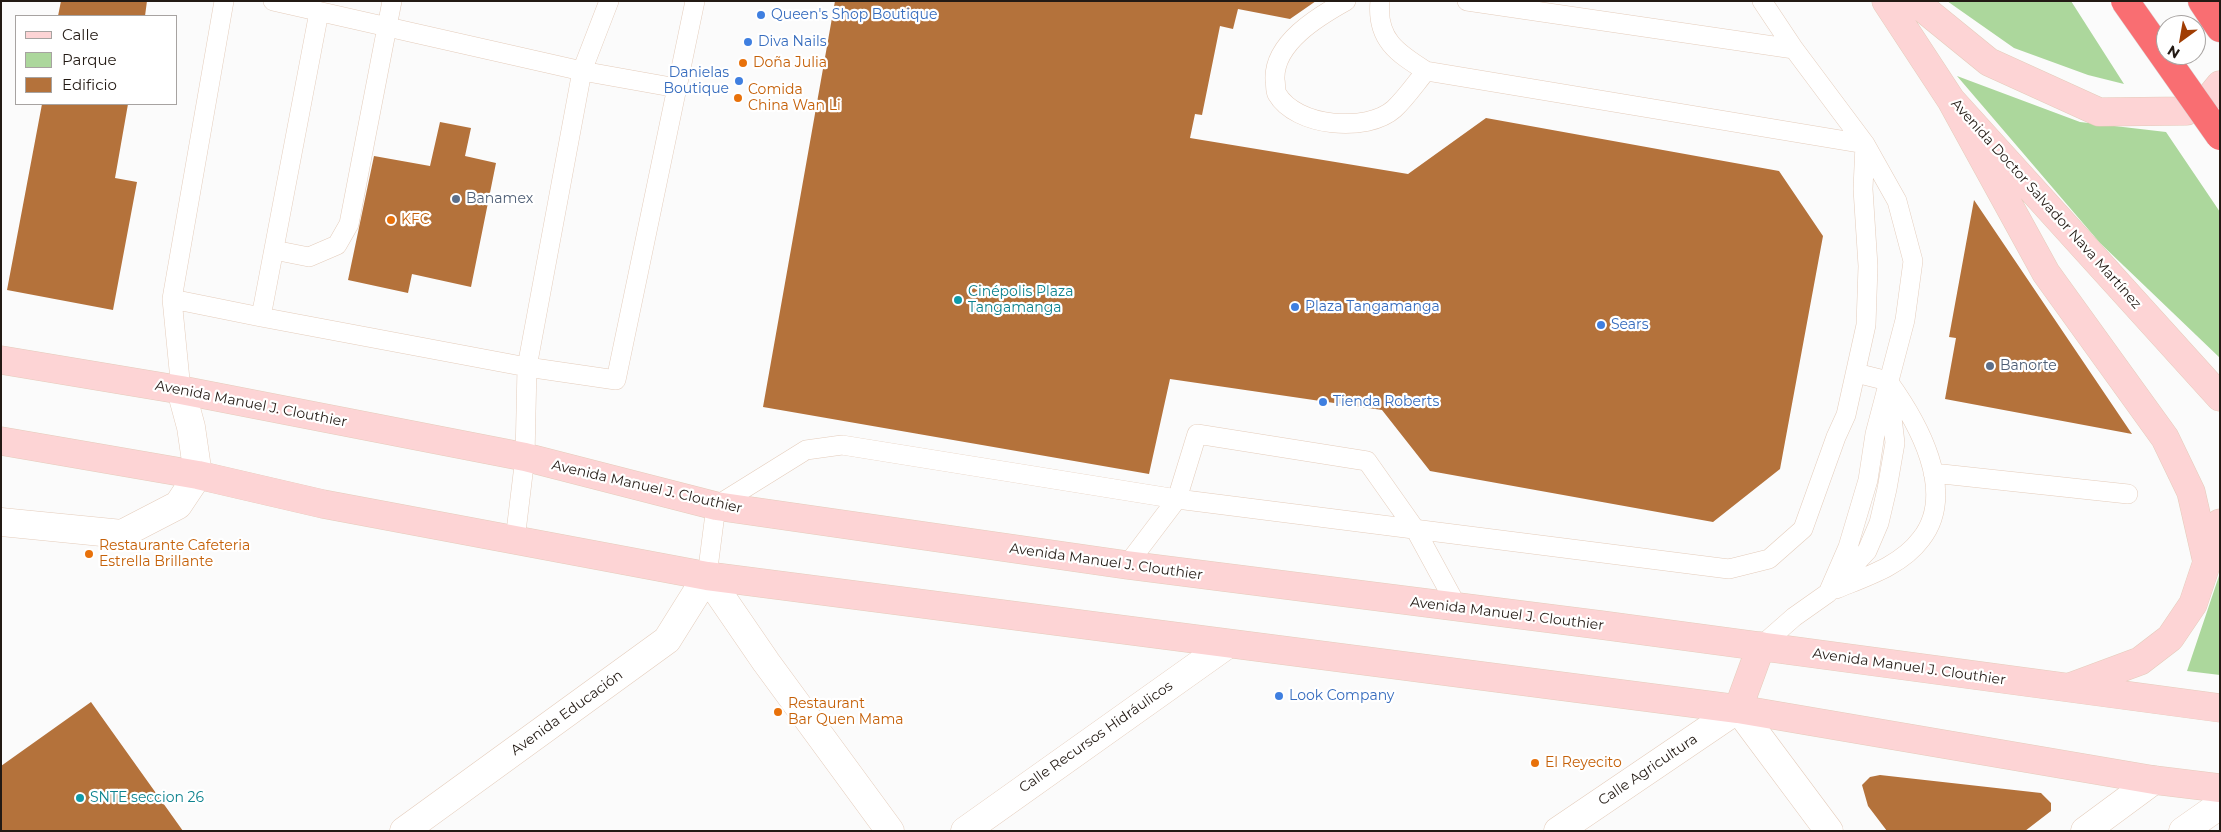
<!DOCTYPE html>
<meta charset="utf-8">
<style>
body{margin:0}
#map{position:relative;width:2221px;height:832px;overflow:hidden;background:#fbfbfb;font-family:Montserrat,sans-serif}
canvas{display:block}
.frame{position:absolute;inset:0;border:2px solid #231a14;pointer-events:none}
.legend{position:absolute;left:15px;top:15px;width:162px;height:90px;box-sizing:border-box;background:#fff;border:1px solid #a7a3a1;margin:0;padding:6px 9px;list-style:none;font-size:15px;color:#231a14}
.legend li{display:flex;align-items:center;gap:10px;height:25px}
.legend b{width:25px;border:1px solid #a7a3a1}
.north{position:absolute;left:2156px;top:15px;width:50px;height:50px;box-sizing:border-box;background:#fff;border:1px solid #a7a3a1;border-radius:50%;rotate:212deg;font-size:14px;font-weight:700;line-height:20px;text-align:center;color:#231a14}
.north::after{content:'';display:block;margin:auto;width:18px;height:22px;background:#a03d03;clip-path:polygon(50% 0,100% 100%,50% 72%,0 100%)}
</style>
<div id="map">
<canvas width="2221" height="832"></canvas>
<div class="frame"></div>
<ul class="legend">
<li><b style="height:6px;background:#fdd4d5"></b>Calle</li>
<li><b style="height:14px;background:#acd79c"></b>Parque</li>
<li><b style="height:14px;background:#b4723b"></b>Edificio</li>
</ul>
<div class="north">N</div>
</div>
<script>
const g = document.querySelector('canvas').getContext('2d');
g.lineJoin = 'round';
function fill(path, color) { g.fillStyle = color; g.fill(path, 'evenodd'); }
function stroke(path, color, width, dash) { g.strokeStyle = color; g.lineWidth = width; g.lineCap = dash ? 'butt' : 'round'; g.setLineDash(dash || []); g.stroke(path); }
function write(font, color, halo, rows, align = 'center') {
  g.font = font + ' Montserrat,sans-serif'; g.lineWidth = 4.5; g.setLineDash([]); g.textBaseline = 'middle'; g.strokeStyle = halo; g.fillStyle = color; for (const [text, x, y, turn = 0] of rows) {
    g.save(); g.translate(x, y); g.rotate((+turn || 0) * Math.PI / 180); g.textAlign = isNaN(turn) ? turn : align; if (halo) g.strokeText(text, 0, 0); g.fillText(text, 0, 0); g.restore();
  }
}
fill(new Path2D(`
 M1947,1H2071L2124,84L2088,75L2014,48Z
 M1957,76L2080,122L2166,132L2220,212V358L2100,243Z
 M2220,573V675L2187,671Z`), '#acd79c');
fill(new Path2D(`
 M61,1H147L145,16H58Z
 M835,1H1316L1290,19L1238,9L1233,29L1220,26L1202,115L1195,114L1190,138L1408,174L1486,118L1779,171L1823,236L1780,469L1713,522L1430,471L1382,410L1170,379L1149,474L763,407Z
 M42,104H128L115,178L137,182L113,310L7,290Z
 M440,122L471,128L465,156L496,163L471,287L412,274L408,293L348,280L374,156L430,166Z
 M1974,200L2132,434L1945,399L1956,338L1949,337Z
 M91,702L183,831H1V766Z
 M1880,775L2041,793L2051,803V811L2025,831H1887L1868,806L1862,785L1870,777Z`), '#b4723b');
const service = new Path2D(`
 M273,1L582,71L677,88
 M1346,1C1319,16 1273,43 1275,80C1276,84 1275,90 1277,94C1296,127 1367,133 1394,109C1406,98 1416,83 1426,71
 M1380,1C1376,39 1397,53 1426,71L1865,144
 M1467,1L1794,49
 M1762,1L1794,49L1865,144L1897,201L1913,261L1905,320L1875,434L1868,480L1848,547L1828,593
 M274,250L309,257L337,245L349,224L392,1
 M172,299L261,317L319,12
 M261,317L527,367L616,380L695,1
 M181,390L172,299L224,1
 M1933,473L2128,494
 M515,540L525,457L527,367L582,71L609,1
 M1127,565L1177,499L1197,434L1367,461L1415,529L1458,608
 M707,576L716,506L806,450L842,445L1177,499L1729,569L1769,559L1803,529L1836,437L1846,415L1866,325L1868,266L1863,189L1865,144
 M1836,589C1865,577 1901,566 1921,539C1958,492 1917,421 1888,381L1856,373
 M1761,646L1794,617L1828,593L1867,551L1879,523L1887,489L1895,443L1889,392`);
const minor = new Path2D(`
 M1,522L122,534L178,505L198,475L191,427L181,390
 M404,831L667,640L707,576L766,662L890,831
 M965,831L1228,644
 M1558,831L1738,709L1829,831`);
const tertiary = new Path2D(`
 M2085,831L2154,780
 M2183,831L2220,805`);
const secondary = new Path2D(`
 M1886,1L1951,100L2220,397
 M1914,1L1989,62L2099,112L2187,111L2211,96L2220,85
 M1951,100L2046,273L2165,438L2191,492L2207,562
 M1,360L181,390L525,457L716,506L1127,565L1601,625L2220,708
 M1,441L198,475L323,504L707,576L1738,709L2154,780L2220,788
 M2070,687L2140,661L2170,638L2193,604L2220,523
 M1738,709L1761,646`);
const motorway = new Path2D(`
 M2202,1L2220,28`);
stroke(service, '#e4ccbb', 20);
stroke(minor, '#e4ccbb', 29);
stroke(tertiary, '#e4ccbb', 29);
stroke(secondary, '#e4ccbb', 29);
stroke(motorway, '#d7d6d5', 29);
stroke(service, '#fff', 19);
stroke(minor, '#fff', 28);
stroke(tertiary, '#fff', 28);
stroke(secondary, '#fdd4d5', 28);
stroke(motorway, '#f96e72', 28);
const motorwayBridge = new Path2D(`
 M2125,1L2220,136`);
stroke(motorwayBridge, '#d7d6d5', 29, []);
stroke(motorwayBridge, '#f96e72', 28);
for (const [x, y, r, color] of [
 [761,15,5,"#3f7fe0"],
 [748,42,5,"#3f7fe0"],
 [743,63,5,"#e8710a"],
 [739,81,5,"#3f7fe0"],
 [738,98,5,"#e8710a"],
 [456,199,5,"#5c6f8a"],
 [391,220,5,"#e8710a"],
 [958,300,5,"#0f9aa8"],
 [1295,307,5,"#3f7fe0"],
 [1601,325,5,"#3f7fe0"],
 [1990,366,5,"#5c6f8a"],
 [1323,402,5,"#3f7fe0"],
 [89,554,5,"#e8710a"],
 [1279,696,5,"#3f7fe0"],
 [778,712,5,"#e8710a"],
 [1535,763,5,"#e8710a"],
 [80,798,5,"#0f9aa8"]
]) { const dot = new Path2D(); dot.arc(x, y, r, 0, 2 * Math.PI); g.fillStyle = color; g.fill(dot); stroke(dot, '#fff', 2); }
write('14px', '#366cbe', '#fff', [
 ["Queen's Shop Boutique",771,15],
 ["Diva Nails",758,42],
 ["Danielas",729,73,"right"],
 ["Boutique",729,89,"right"],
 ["Plaza Tangamanga",1305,307],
 ["Sears",1611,325],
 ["Tienda Roberts",1333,402],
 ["Look Company",1289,696]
], 'left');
write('14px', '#c56008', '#fff', [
 ["Doña Julia",753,63],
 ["Comida",748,90],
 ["China Wan Li",748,106],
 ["KFC",401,220],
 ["Restaurante Cafeteria",99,546],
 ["Estrella Brillante",99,562],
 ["Restaurant",788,704],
 ["Bar Quen Mama",788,720],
 ["El Reyecito",1545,763]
], 'left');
write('14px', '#4e5e75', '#fff', [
 ["Banamex",466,199],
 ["Banorte",2000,366]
], 'left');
write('14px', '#231a14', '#fff', [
 ["Avenida Doctor Salvador Nava Martínez",2046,204,48],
 ["Avenida Manuel J. Clouthier",251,404,11],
 ["Avenida Manuel J. Clouthier",647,487,13],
 ["Avenida Manuel J. Clouthier",1106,562,8],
 ["Avenida Manuel J. Clouthier",1507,614,7],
 ["Avenida Manuel J. Clouthier",1909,667,8],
 ["Avenida Educación",567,713,-36],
 ["Calle Recursos Hidráulicos",1096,737,-35],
 ["Calle Agricultura",1648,770,-34]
]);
write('14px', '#0d838f', '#fff', [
 ["Cinépolis Plaza",968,292],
 ["Tangamanga",968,308],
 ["SNTE seccion 26",90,798]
], 'left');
</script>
